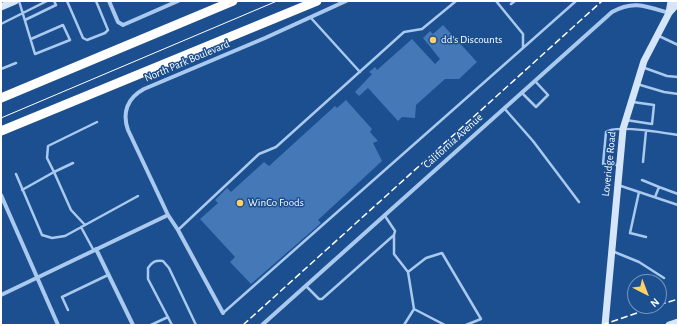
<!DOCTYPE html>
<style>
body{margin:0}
#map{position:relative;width:679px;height:326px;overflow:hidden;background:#1b4f8f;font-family:"Alegreya Sans",sans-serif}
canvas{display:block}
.frame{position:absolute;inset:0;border:2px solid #fff;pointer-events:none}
.north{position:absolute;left:627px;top:274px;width:40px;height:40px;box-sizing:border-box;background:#1b4f8f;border:1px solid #7695bc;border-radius:50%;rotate:138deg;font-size:11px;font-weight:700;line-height:16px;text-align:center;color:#fff}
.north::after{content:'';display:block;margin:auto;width:14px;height:18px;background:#ffd166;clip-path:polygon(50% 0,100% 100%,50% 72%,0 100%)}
</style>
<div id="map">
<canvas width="679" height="326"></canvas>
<div class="frame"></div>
<div class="north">N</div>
</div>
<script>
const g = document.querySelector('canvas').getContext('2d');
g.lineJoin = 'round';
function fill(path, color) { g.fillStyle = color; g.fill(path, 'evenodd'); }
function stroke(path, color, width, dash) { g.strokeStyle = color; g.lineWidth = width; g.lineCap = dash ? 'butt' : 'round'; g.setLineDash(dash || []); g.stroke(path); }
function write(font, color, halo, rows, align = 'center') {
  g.font = font + ' "Alegreya Sans",sans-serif'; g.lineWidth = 3; g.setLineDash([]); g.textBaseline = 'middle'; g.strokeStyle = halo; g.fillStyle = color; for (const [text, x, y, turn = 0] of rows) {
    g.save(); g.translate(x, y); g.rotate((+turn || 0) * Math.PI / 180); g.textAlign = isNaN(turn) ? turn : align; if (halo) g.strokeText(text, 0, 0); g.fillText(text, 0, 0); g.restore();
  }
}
fill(new Path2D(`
 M443,25L477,62L459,79H445L416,105L415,118L402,117L398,121L368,88L359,96L355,92L372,74L369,72L375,67L377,70L412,39L435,64L440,59L423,38L430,31L433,34Z
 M346,100L372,129L370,132L378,141L373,143L382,161L318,220L321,223L251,284L230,262L235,257L200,219L218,203L215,200L227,188L231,192L264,162L269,166L335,106L337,108Z`), '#4478b7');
stroke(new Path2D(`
 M19,1L35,54L70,40L63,25L31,39
 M67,1L83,38L87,40L105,33L108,30L96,1
 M511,4L515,1
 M311,18L360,72
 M25,20L56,5L54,1
 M1,24L47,1
 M659,36L678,45
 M523,48L576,1
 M642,67L667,76L678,77
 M1,69L16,63
 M637,84L664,92L678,94
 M522,93L536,107L548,95L535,81
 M504,108L533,141L579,202
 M626,120L652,124L654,105L633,102
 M643,162L646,131
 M73,163L54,172L47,158L48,146L97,122
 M618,165L603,164L606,132C615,124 665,133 678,135
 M16,174L42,235L52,238L65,236L138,196
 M642,180L659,187
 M618,185L678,205
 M22,190L54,172L71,210L85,225
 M639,192L630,233L646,237
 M655,197L659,187L678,194
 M81,227L94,251
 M178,230L259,154L276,147L404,32L422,29L456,1
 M394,236V254L408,272L414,309L445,325
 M612,251L639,262L664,278
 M408,272L426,258L442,253L481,319L466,325
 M306,286L319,299H322L394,235L395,231L385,216
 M68,310L62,297L108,275
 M223,313L523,48V34L496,1
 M151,325L168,317
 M172,325L148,279V268C152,262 155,260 163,261L169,268L196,325
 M404,325L414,309`), '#a9c9ee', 2.5);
stroke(new Path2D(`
 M109,1L118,22L123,25L178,1
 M1,195L58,325
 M96,249L133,325
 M1,295L168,215
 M223,313L178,230L168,215L128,130C122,113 127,98 144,89L265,38L346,1
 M262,325L612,12C633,0 646,6 669,13`), '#a9c9ee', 4);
stroke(new Path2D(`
 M1,7L15,1
 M669,13L671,1
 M605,325L623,129L644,61L669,13L678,3
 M669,325L678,322`), '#d6e6fa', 7);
stroke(new Path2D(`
 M1,98L233,1
 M1,131L317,1`), '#fff', 9);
stroke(new Path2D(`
 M1,118L277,1`), '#fff', 1);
stroke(new Path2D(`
 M659,305L678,299
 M243,325L602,1
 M602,325L657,306`), '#fff', 1.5, [7, 3]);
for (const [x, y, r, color] of [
 [433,40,4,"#ffd166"],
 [240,203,4,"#ffd166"]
]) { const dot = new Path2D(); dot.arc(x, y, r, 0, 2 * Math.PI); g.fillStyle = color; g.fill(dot); stroke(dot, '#1b4f8f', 1.5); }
write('11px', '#fff', '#1b4f8f', [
 ["dd's Discounts",441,40],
 ["WinCo Foods",248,203]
], 'left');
write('11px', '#fff', '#1b4f8f', [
 ["North Park Boulevard",187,61,-23],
 ["California Avenue",453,141,-42],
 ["Loveridge Road",609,164,-84]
]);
</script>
